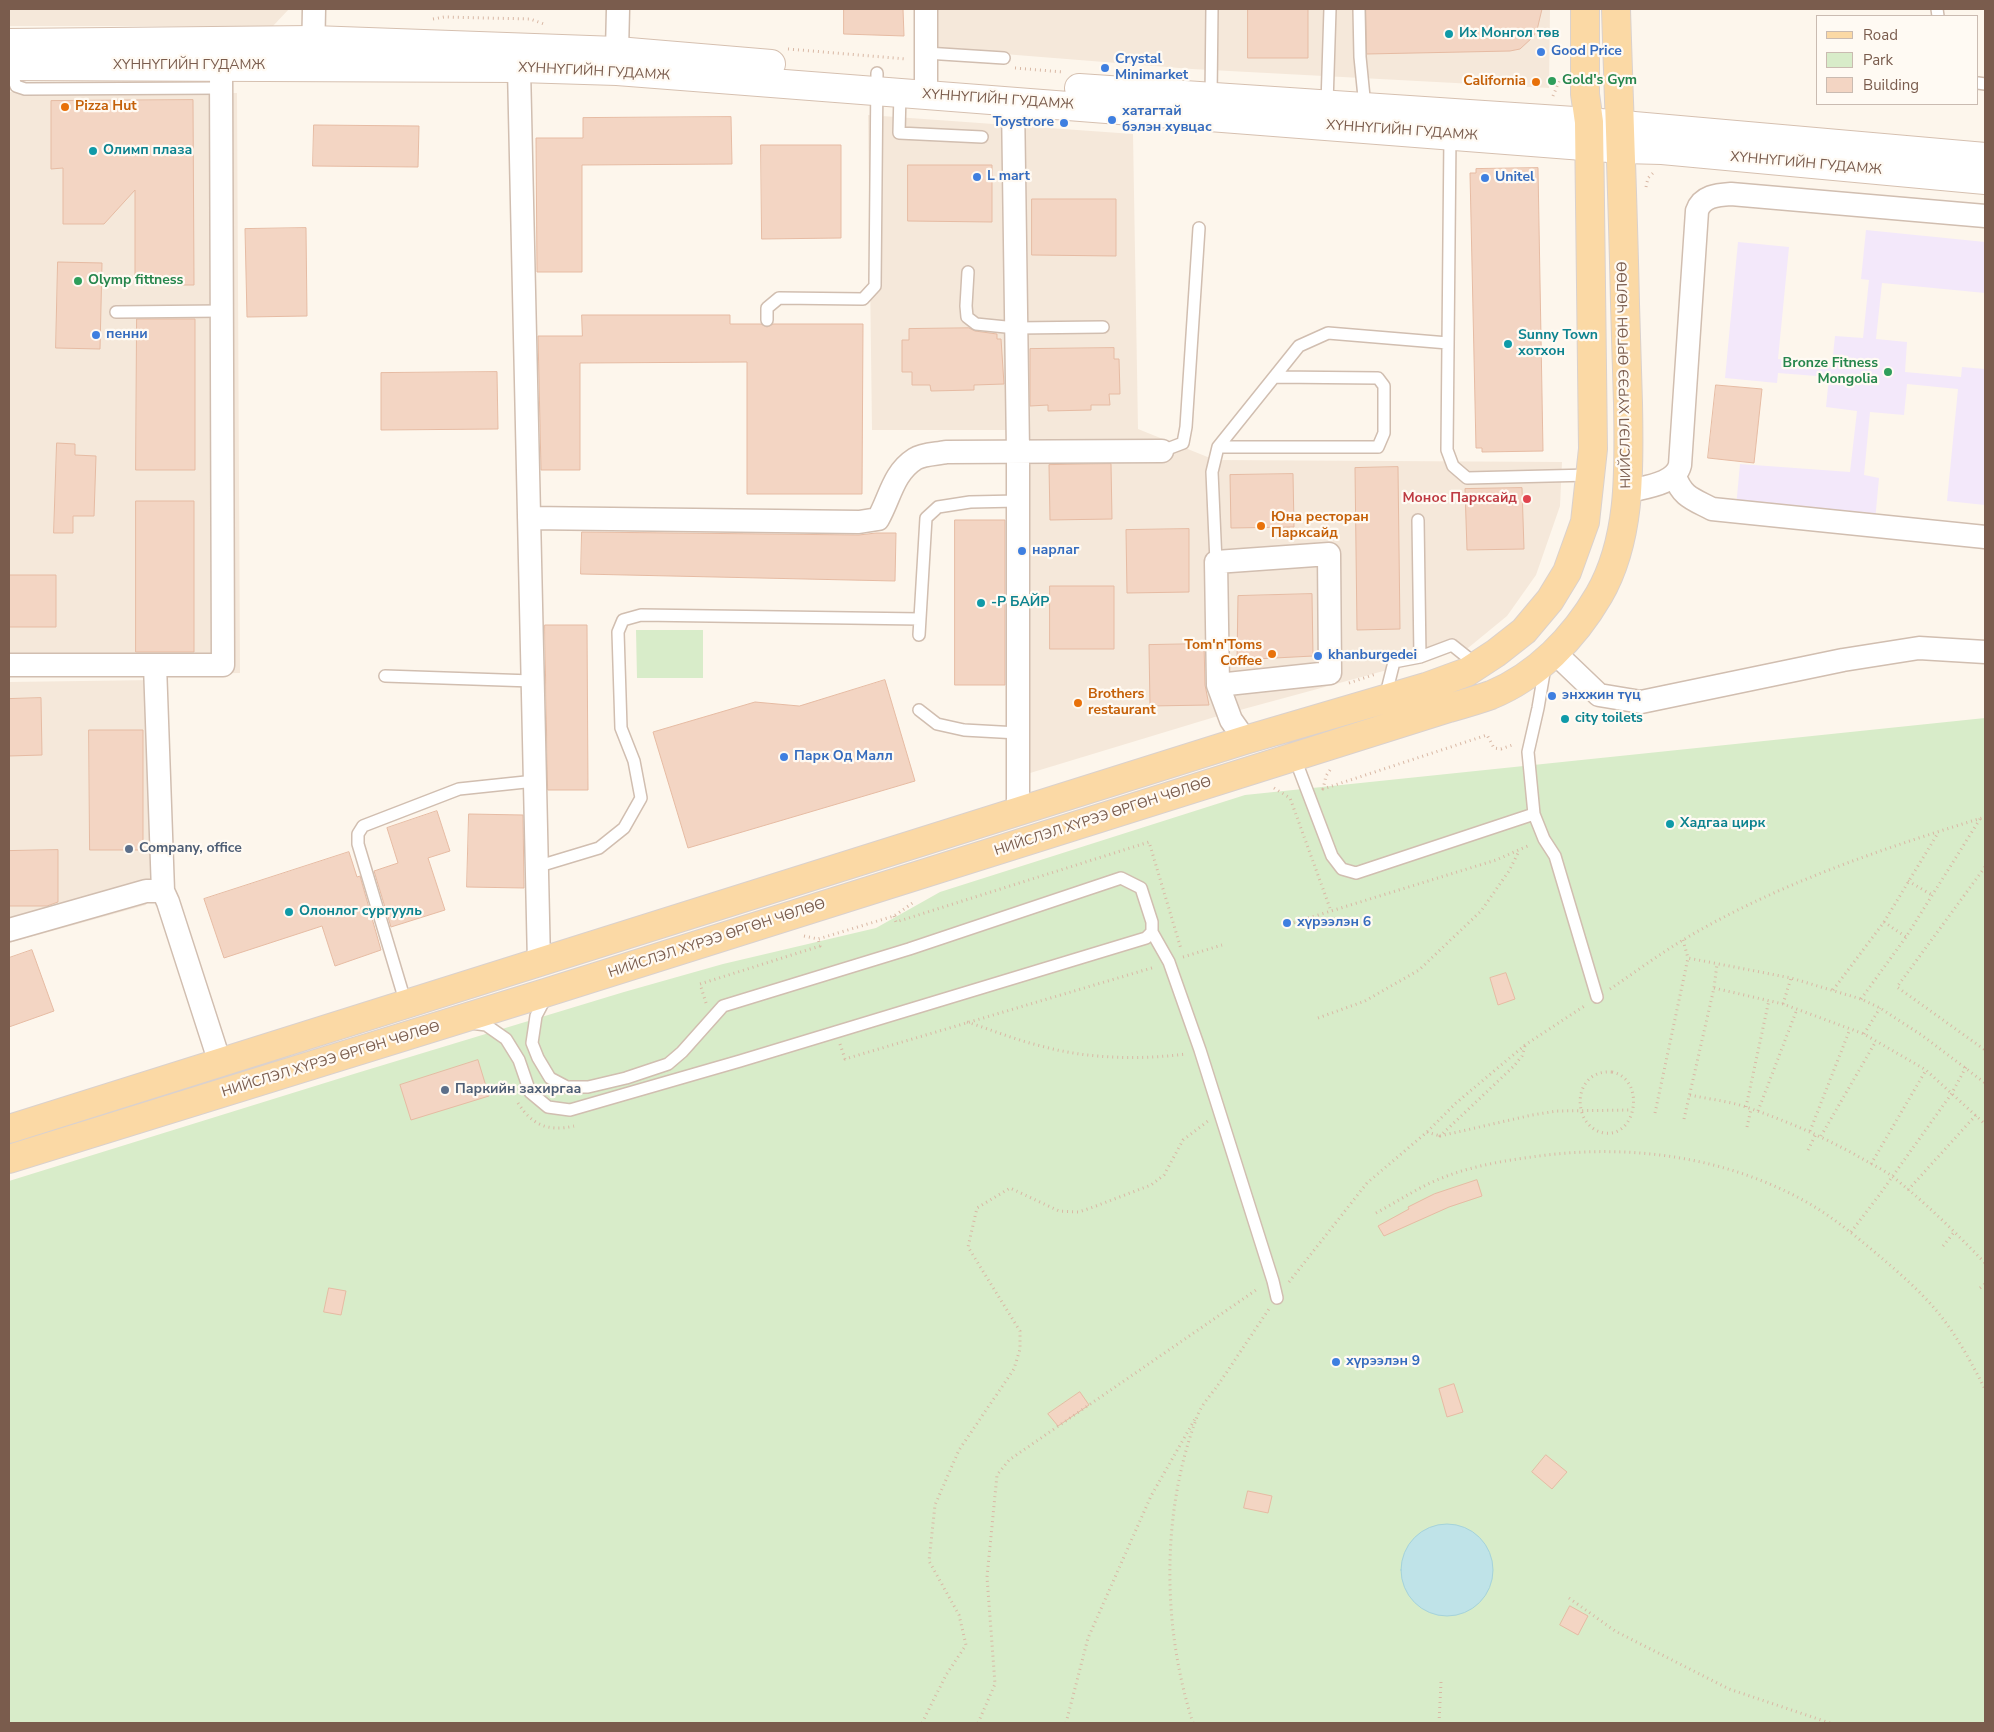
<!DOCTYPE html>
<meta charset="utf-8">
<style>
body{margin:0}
#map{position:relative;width:1994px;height:1732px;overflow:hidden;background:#fdf6ec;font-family:"Nunito Sans",sans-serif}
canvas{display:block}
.frame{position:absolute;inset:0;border:10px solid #7a5c4d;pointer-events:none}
.legend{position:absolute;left:1816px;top:15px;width:162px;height:90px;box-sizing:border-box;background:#fffaf3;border:1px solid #cabbb1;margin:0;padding:6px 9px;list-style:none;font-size:15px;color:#7a5c4d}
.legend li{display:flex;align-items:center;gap:10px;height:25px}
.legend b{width:25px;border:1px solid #cabbb1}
</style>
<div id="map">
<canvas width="1994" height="1732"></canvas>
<div class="frame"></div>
<ul class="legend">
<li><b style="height:6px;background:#fbd9a5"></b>Road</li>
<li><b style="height:14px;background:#d8ecc9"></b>Park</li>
<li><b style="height:14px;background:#f3d5c3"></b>Building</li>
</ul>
</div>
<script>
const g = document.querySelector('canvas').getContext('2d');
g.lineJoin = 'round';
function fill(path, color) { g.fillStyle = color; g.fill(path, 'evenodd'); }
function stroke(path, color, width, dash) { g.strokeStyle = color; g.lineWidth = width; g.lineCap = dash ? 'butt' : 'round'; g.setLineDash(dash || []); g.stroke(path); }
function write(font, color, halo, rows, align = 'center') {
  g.font = font + ' "Nunito Sans",sans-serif'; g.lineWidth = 4.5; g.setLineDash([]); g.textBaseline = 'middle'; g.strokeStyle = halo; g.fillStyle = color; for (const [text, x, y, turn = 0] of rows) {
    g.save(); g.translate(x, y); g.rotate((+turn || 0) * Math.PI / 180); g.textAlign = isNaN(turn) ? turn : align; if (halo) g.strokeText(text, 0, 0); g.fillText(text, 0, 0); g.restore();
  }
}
fill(new Path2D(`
 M9,9H289L273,26H9Z
 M915,9H1550L1549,88L1192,69L916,47Z
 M9,92L237,93L240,673L9,677Z
 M868,115L1133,134L1138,429L1215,460L1562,462L1560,506L1536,575L1507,616L1468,648L1218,716L1007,780L1009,430H872Z
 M156,680L155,871L146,905L9,943V682Z`), '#f5e8da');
fill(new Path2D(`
 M1866,230L1985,242V293L1882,283L1876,339L1907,342L1905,372L1961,377L1962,367L1985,369V505L1947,501L1958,389L1907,384L1904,415L1870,412L1864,475L1879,478L1875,521L1736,507L1740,464L1850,472L1857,411L1826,407L1829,377L1778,373L1777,383L1725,378L1738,242L1789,247L1778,359L1832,365L1835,336L1863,338L1869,280L1861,279Z`), '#f3e8fa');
fill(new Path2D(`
 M636,630H703V678H637Z
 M1985,718V1723H9V1181L357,1073L624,992L723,964L876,928L940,892L1245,795Z`), '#d8ecc9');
const water = new Path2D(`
 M1401 1570a46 46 0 1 1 92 0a46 46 0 1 1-92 0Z`);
fill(water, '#bfe3e8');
stroke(water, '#a5d3da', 1);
const building = new Path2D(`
 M844,9H903L904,36L844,34Z
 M1248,9H1308V58H1248Z
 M1366,9H1542L1537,30L1533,37L1520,49L1510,51L1367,54Z
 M193,100L194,285H135V190L104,224H63V168L51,169V101Z
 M731,117L732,164L582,165V272H537L536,138H583V118Z
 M314,125L419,126L418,167L313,166Z
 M761,145H841V238L762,239Z
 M908,165H992V222L908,221Z
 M1538,168L1543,451L1482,452V448H1476L1470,173H1476V169Z
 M1032,199H1116V256L1032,255Z
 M306,228L307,316L247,317L245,229Z
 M58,262L102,263L100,349L56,348Z
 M582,315H730V324H761L767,327L773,324H863L862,494H747V362L580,363V470H541L538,336H582Z
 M137,319H195V470H136Z
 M969,328L975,331L997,334V339H1001L1004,384L974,385V390L931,391L930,385H912V372H902V340H909V329Z
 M1114,348V359H1119L1120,394H1109L1110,405H1091V410L1048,411V405L1030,406V349Z
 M497,372L498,429L381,430V373Z
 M1716,385L1762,389L1754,463L1708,458Z
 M57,443L75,444V455L96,456L94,516H73V533H54Z
 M1111,464L1112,519L1050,520L1049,465Z
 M1398,467L1400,629L1357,630L1355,468Z
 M1293,474L1294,527L1231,528L1230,475Z
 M1522,488L1524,549L1467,550L1465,489Z
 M136,501H194V652H136Z
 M955,520H1005V685H955Z
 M1189,529V592L1127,593L1126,530Z
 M582,532L859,535L876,533H896L895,581L581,574Z
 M9,575H56V627H9Z
 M1050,586H1114V649H1050Z
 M1312,594L1313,656L1237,660L1238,596Z
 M545,625H587L588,790H548Z
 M1204,644L1205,685L1209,705L1150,706L1149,645Z
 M885,680L915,781L688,848L653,732L755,702L799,706Z
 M41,698L42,755L9,756V699Z
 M89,730H143V850H90Z
 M437,811L450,851L428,858L445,910L391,927L374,871L398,863L387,828Z
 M469,814L523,815L524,888L467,887Z
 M58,850V902L47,906H9V851Z
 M349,852L357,877L360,876L381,950L335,966L322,926L224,958L204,899Z
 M32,950L54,1011L9,1027V958Z
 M1506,973L1515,999L1498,1005L1490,978Z
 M478,1060L489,1096L411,1120L400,1085Z
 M1477,1180L1482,1196L1449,1207L1384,1236L1378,1226L1409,1209L1408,1207L1434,1194Z
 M329,1288L346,1291L341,1315L324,1312Z
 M1454,1384L1463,1412L1447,1417L1439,1389Z
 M1080,1392L1089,1405L1058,1426L1048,1414Z
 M1546,1455L1567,1472L1552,1489L1532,1472Z
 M1248,1491L1272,1496L1268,1513L1244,1508Z
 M1570,1606L1588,1616L1578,1635L1560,1625Z`);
fill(building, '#f3d5c3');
stroke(building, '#e6bba3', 1);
const service = new Path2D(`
 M1359,9L1360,57L1365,107
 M1937,9L1938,16
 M926,53L1004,58
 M9,66L16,86L25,89L221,88
 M1978,83L1985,84
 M900,93L899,133L982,137
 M1211,97L1212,9
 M1327,104L1330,9
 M1450,135L1447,450L1453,466L1467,478L1590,475
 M968,272L966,306L967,317L976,324L1016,328L1103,327
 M116,312L223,311
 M767,320V308L779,298L863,299L875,286L877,73
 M1218,447H1378L1384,433V386L1378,378L1274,377
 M1162,451L1183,443L1186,427L1199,228
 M1418,520L1420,657
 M1216,562L1212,472L1218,447L1299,346L1328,333L1448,343
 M919,635L926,518L938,507L970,502L1018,501
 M1545,667L1538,708L1528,752L1534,814L1544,839L1555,856L1597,997
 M385,676L532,681
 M1385,698L1394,662L1420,657L1452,645L1477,665
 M919,710L937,724L964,730L1018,733
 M1294,756L1332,856L1342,869L1356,873L1534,814
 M536,867L599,848L624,828L641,798L634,761L621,728L618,632L623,620L641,615L920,619
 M1152,932L1169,962L1200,1050L1273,1281L1277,1298
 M406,1004L358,844V834L363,826L459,789L535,781
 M471,1023L486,1025L506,1039L519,1060L530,1092L548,1107L570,1110L740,1061L1146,938L1152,932V922L1141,888L1121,878L909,949L723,1006L682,1052L668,1064L626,1078L588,1087H567L550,1078L538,1058L532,1043L536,1016L546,997`);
const minor = new Path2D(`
 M617,51L618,9
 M313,58L314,9
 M519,68L539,963
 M926,95V9
 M1013,102L1018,451V812
 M1675,476C1682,497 1693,499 1712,509L1985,537
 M1626,492C1643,487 1675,485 1680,465L1697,211C1702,196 1717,195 1731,194L1985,216
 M529,518L859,522L878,519C890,498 893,473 915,459C923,454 937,454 946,452L1162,451
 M1554,652L1599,695L1641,702L1843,660L1919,648L1985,652
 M9,665H223L221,66
 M155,665L163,891
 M1218,685L1330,673L1329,554L1216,562L1218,685L1231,720L1245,740
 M9,930L146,891H163L168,902L220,1063`);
const secondary = new Path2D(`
 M9,43L313,40L617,51L771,64
 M9,66L519,68L617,71L1622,149L1662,150L1985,180
 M1079,88L1589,122L1985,157`);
const primary = new Path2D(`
 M9,1129L1245,740L1426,687L1467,672L1496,653L1524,631L1550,600L1567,572L1585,522L1593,449L1589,122L1585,94V9
 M9,1159L548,992L1449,708C1463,704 1477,700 1491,695C1537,676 1574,638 1599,595C1632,538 1629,466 1628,403C1627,370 1626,337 1625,304C1623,206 1619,107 1616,9`);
stroke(service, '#d1beb0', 14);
stroke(minor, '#d1beb0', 25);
stroke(secondary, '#d6c0b0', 30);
stroke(primary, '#dad1cd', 30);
stroke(new Path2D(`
 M433,19L444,17L530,19L544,24
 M788,49L906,59
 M1015,68L1063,72
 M1553,96L1560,79
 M1646,187L1648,178L1653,173
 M1349,683L1376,674
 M1330,770L1326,776L1323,789L1487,735L1494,748L1501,749L1515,744
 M1274,788L1290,798L1331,911L1496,860L1530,845
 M1985,867L1897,987L1985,1050
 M1908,881L1932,895
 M894,916L896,922L1149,842L1181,949
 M1884,922L1906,937
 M1289,924L1331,911
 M804,936L818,939L894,916L914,902
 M1683,940L1688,958L1791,978L1861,999L1880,1008L1923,1036L1985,1083
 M1183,957L1222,945
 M1714,988L1783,1004L1864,1034L1926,1070L1985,1124
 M1610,989C1634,973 1658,955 1683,940C1774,885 1884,848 1985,817
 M1833,990L1884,922L1938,833
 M1861,999L1906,937L1980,819
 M706,1003L700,984L820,946L818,939
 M1783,1004L1791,978
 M1318,1018L1365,1001L1419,970L1481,911L1509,871L1519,851
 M967,1022C992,1030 1016,1040 1041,1046C1088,1059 1138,1060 1186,1054
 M1864,1034L1880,1008
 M840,1044L845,1059L1155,967
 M1525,1046L1522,1056L1514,1066L1440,1136L1532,1115L1557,1111L1632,1110
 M1612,1072C1646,1079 1637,1138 1604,1133C1571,1127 1571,1069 1612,1072Z
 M1690,1095C1708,1099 1728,1101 1746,1107C1784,1120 1819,1135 1854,1154C1867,1162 1881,1168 1893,1177C1926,1203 1956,1233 1985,1263
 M518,1103C532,1125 548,1132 574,1126
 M1746,1107L1769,1000
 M1758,1111L1797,1009
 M1655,1113L1688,958
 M1684,1119L1714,988L1717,964
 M1747,1127L1751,1109
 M1810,1131L1850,1029
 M1427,1132L1440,1136
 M1821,1136L1876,1041
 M1808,1150L1816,1134
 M1871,1164L1926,1070
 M1908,1190L1976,1115
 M1376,1213C1400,1200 1422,1185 1447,1176C1476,1165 1509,1160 1539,1156C1628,1144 1721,1156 1801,1199C1829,1214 1853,1234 1877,1254C1897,1271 1918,1289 1935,1309C1955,1332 1971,1362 1985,1389
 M1851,1232L1880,1194L1952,1093L1966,1067
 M1943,1246L1955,1231
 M1289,1282L1367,1183L1427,1132L1456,1103L1525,1045L1586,1005
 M1980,1288L1985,1284
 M1569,1598L1615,1631L1729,1689L1830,1723
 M922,1723L946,1675L966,1645L959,1615L929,1561L935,1505L959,1450L1014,1369L1020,1349V1331L968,1247L977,1208L1010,1188L1059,1211L1079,1212L1096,1206L1151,1185L1164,1175L1183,1140L1208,1121
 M978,1723L995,1684L987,1577L997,1475L1009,1460L1259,1288
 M1066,1723L1088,1638L1151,1496L1195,1419
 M1193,1723C1162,1627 1161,1512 1197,1417C1201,1405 1211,1395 1218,1385C1235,1360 1252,1334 1269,1309
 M1439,1723L1441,1682`), '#d9b8a5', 3, [1, 4]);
stroke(service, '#fff', 11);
stroke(minor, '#fff', 22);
stroke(secondary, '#fff', 28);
stroke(primary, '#fbd9a5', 28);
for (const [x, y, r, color] of [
 [1449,34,5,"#0f9aa8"],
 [1541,52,5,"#3f7fe0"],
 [1105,68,5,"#3f7fe0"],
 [1552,81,5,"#2e9e5b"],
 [1536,82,5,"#e8710a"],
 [65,107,5,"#e8710a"],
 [1112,120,5,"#3f7fe0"],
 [1064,123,5,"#3f7fe0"],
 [93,151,5,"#0f9aa8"],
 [977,177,5,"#3f7fe0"],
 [1485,178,5,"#3f7fe0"],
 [78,281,5,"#2e9e5b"],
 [96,335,5,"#3f7fe0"],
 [1508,344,5,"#0f9aa8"],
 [1888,372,5,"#2e9e5b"],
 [1527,499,5,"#e0444e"],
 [1261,526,5,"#e8710a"],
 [1022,551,5,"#3f7fe0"],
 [981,603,5,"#0f9aa8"],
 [1272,654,5,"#e8710a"],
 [1318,656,5,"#3f7fe0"],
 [1552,696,5,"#3f7fe0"],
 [1078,703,5,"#e8710a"],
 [1565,719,5,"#0f9aa8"],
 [784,757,5,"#3f7fe0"],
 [1670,824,5,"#0f9aa8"],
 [129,849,5,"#5c6f8a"],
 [289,912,5,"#0f9aa8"],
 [1287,923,5,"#3f7fe0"],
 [445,1090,5,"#5c6f8a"],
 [1336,1362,5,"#3f7fe0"]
]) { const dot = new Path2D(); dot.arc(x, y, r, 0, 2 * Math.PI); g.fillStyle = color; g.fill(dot); stroke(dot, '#fffaf3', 2); }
write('bold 14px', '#0d838f', '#fffaf3', [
 ["Их Монгол төв",1459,34],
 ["Олимп плаза",103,151],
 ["Sunny Town",1518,336],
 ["хотхон",1518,352],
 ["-Р БАЙР",991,603],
 ["city toilets",1575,719],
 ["Хадгаа цирк",1680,824],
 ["Олонлог сургууль",299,912]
], 'left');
write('bold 14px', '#366cbe', '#fffaf3', [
 ["Good Price",1551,52],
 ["Crystal",1115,60],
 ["Minimarket",1115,76],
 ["хатагтай",1122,112],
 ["бэлэн хувцас",1122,128],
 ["Toystrore",1054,123,"right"],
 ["L mart",987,177],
 ["Unitel",1495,178],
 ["пенни",106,335],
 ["нарлаг",1032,551],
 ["khanburgedei",1328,656],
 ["энхжин түц",1562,696],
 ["Парк Од Малл",794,757],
 ["хүрээлэн 6",1297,923],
 ["хүрээлэн 9",1346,1362]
], 'left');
write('14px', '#7a5c4d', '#fffaf3', [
 ["ХҮННҮГИЙН ГУДАМЖ",189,66],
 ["ХҮННҮГИЙН ГУДАМЖ",594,72,3],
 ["ХҮННҮГИЙН ГУДАМЖ",998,100,4],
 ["ХҮННҮГИЙН ГУДАМЖ",1402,131,4],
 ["ХҮННҮГИЙН ГУДАМЖ",1806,164,5],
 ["НИЙСЛЭЛ ХҮРЭЭ ӨРГӨН ЧӨЛӨӨ",1625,375,-91],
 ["НИЙСЛЭЛ ХҮРЭЭ ӨРГӨН ЧӨЛӨӨ",1103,817,-18],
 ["НИЙСЛЭЛ ХҮРЭЭ ӨРГӨН ЧӨЛӨӨ",717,939,-18],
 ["НИЙСЛЭЛ ХҮРЭЭ ӨРГӨН ЧӨЛӨӨ",331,1060,-17]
]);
write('bold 14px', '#27864d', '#fffaf3', [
 ["Gold's Gym",1562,81],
 ["Olymp fittness",88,281],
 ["Bronze Fitness",1878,364,"right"],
 ["Mongolia",1878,380,"right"]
], 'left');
write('bold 14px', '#c56008', '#fffaf3', [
 ["California",1526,82,"right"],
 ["Pizza Hut",75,107],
 ["Юна ресторан",1271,518],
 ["Парксайд",1271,534],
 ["Tom'n'Toms",1262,646,"right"],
 ["Coffee",1262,662,"right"],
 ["Brothers",1088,695],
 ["restaurant",1088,711]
], 'left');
write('bold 14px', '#be3a42', '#fffaf3', [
 ["Монос Парксайд",1517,499]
], 'right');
write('bold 14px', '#4e5e75', '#fffaf3', [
 ["Company, office",139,849],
 ["Паркийн захиргаа",455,1090]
], 'left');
</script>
